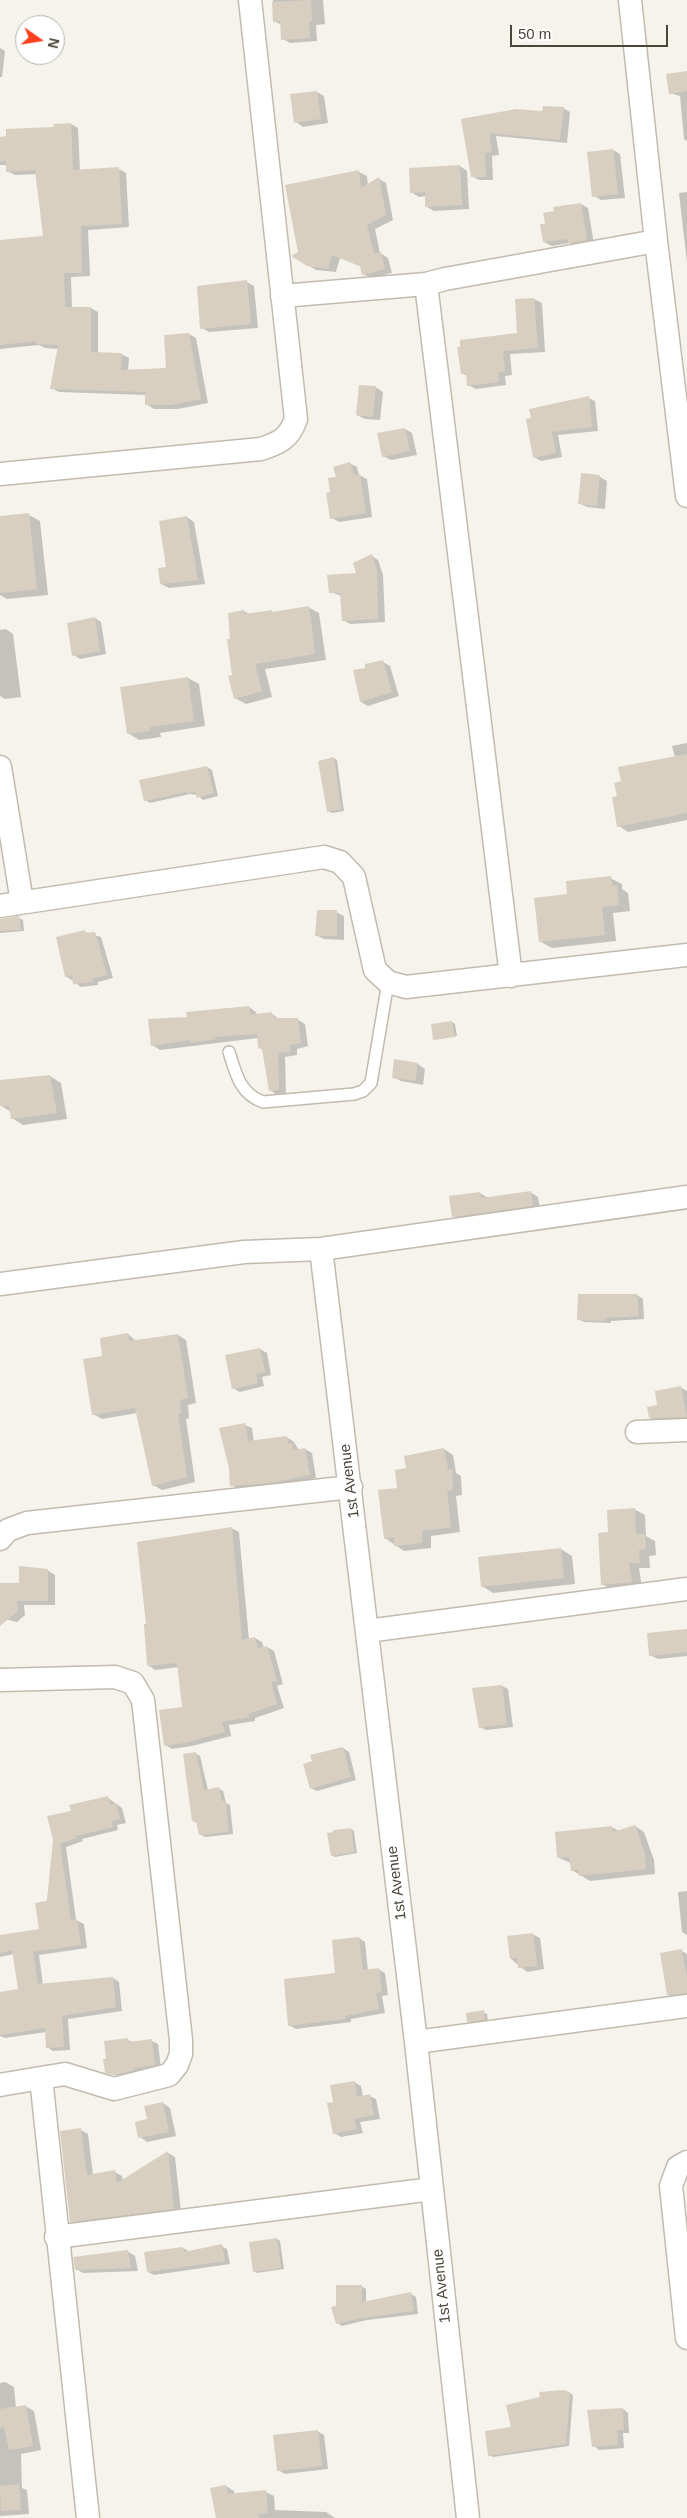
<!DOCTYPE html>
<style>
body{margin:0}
#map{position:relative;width:687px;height:2518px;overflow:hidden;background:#f6f3ec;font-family:Helvetica,sans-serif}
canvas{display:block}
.north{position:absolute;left:15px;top:15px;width:50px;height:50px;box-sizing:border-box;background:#fff;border:1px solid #b7b4b0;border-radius:50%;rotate:103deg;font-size:14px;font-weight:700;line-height:20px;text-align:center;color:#4b4439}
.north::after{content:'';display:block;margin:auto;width:18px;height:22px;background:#fc3f1d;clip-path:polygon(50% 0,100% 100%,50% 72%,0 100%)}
.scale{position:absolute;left:510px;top:25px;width:158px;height:22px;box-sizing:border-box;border:2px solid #4b4439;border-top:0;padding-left:6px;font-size:15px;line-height:18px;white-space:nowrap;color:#4b4439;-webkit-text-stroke:4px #fff;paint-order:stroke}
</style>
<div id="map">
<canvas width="687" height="2518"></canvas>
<div class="north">N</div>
<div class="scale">50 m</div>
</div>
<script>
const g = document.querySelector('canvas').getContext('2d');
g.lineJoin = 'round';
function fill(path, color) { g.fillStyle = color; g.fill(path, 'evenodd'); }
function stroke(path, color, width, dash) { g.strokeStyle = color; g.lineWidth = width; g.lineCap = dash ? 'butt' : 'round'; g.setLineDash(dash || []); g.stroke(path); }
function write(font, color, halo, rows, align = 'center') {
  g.font = font + ' Helvetica,sans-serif'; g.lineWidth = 4; g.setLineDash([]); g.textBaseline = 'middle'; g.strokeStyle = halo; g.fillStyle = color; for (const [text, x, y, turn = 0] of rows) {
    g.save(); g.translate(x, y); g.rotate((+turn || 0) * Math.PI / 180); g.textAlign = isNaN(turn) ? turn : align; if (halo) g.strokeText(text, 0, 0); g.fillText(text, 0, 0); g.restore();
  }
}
fill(new Path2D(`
 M273,0H323L325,24L316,25L317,41L290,43L283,39L282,25L274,21Z
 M0,48L5,51L2,77H0Z
 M687,73V141L684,139L680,96L670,93Z
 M317,92L324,96L328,123L303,127L296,122Z
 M563,108L570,112L567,143L496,136L499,155L492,156L493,180H479L472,176L463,120L544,113Z
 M71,124L78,128L80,171L119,169L126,173L129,227L88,230L90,276L71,277L72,308H91L98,312V353L121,354L129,358L128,370L168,369L189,334L196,338L208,403L178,409H154L146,404V395L59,392L52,388L59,349L45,348L39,345L0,349V241L44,237L37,174L15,175L7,171V165H0V138Z
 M613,150L620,154L625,198L601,200L594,196Z
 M460,166L467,171L469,209L434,211L427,207L426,196L419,197L411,192Z
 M359,172L367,176L368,186L379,179L386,183L393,220L375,229L380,253L388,258L392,273L371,278L363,274L362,267L340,258L336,272L316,270L294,256L300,252Z
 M687,192V263L679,193Z
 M581,204L588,208L594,244L577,247L570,243L552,246L544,242L547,225Z
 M247,282L254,286L258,328L209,332L202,328Z
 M534,299L542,303L545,352L510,354L512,375L505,376L506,385L476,389L468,385L467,376L462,373L518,334L516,301Z
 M375,387L383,392L380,420L365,419L357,415Z
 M588,398L595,401L598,431L558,435L562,457L541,461L534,457L527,420Z
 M405,429L412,433L417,455L391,460L383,456Z
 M349,463L357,467L359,475L367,479L372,517L339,522L332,518L331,493L337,478Z
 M582,475L600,477L607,481L605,509L587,507L579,503Z
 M29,515L40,521L48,595L7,599L0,595V518Z
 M187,517L194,522L205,584L169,588L161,584Z
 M372,556L378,560L383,575L385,622L350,624L343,620L342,596L330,592L358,574Z
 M308,607L319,613L326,660L265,669L272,697L246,704L235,698L231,640L244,611L249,614L274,613Z
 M95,618L101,622L106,654L80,659L74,655L69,624Z
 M6,629L13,634L21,697L5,699L0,696V630Z
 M383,662L390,666L399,696L368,706L361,702L355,671L367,670Z
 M188,678L199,684L205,726L160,733L161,737L139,740L128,733Z
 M687,743V820L628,832L619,826L618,797L675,757L672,746Z
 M334,758L337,760L344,811L332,813L328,811Z
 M207,767L212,770L218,796L203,800L197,795L190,794L150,803L145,800Z
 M610,878L622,884V889L628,893L630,911L613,913L616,941L552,948L541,942L569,895Z
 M336,912L344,916V940L324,939L316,935Z
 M19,918L23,920L24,931L0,933V920Z
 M85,932L101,937L113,978L98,982V985L81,987L66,976Z
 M249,1007L256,1012L257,1015L271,1013L279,1019H297L305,1024L308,1046L297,1049V1055L285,1057L286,1094L277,1095L270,1090L263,1050L260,1048L258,1038L160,1050L152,1045L188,1018Z
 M452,1022L455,1024L457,1036L434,1040Z
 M418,1064L425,1069L423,1085L401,1081L393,1077Z
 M50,1076L61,1083L67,1119L23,1125L12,1118L11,1112L0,1105V1082Z
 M530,1192L538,1197L540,1209L461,1221L454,1216L480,1193L488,1198Z
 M637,1295L643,1299L644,1319L611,1321V1323L584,1322L578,1319Z
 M128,1334L136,1341L178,1335L186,1340L196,1403L188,1405L189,1418L186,1419L195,1482L162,1490L153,1485L137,1413L102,1419L93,1414L104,1357Z
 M260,1349L267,1353L271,1375L262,1377L264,1386L240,1392L233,1388Z
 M680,1387L687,1391V1420L657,1421L650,1418Z
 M245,1425L252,1428L254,1442L286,1437L293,1441L299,1450L305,1449L312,1453L316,1478L278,1486L238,1489L232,1485Z
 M444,1449L453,1455L456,1473L461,1476L462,1495L456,1496L460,1532L431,1536V1548L404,1551L385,1538L399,1489L407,1469Z
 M634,1509L645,1515L646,1536L655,1541L656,1555L649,1556L650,1568H639L642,1588L613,1590L602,1584L609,1534Z
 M231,1528L239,1532L249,1640L255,1638L262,1642L264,1648L267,1647L274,1651L283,1684L277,1686L284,1708L255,1718V1721L229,1725L231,1736L192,1746L172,1749L165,1745L184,1708L179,1667L155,1670L148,1665L147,1625Z
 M561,1549L572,1556L575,1584L493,1593L482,1586Z
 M47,1570L55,1575V1605H24L25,1615L17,1622L0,1618V1584H20Z
 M687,1631V1656L658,1659L650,1655Z
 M502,1686L508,1689L513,1727L486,1730L480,1727Z
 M343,1748L349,1752L356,1780L317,1791L311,1788Z
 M195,1753L200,1756L208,1790L218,1788L223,1791L226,1803L230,1805L233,1834L205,1837L200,1834L197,1823L193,1821Z
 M108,1798L122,1808L126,1823L117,1825L118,1830L82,1839L83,1841L66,1847L76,1920L84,1924L87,1948L39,1955L43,1985L113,1978L119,1982L122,2011L68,2019L70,2050L53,2051L47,2047L46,2032L5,2038L0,2036V1993L19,1990L14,1954L0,1957V1937L40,1930L48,1899L54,1840L72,1812Z
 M635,1826L644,1832L654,1860L655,1874L590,1881L572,1870L571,1863L559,1858L612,1827L619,1831Z
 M351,1829L354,1831L357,1853L335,1857L332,1855Z
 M687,1891V1935L682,1932L678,1892Z
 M532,1934L540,1938L544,1969L527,1972L511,1959Z
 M359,1938L365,1942L368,1971L378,1969L385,1973L388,1995L382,1996L385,2013L351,2019V2022L296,2029L289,2025L336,1974Z
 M682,1951L687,1954V1997L676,1999L668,1995Z
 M483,2012L487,2014L488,2021L471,2023L468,2021Z
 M128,2040L134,2043L152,2041L158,2044L161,2068L140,2071V2074L122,2078L107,2072L108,2060Z
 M354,2082L361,2086L363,2097L370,2096L376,2099L380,2119L360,2122L363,2133L341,2137L334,2133V2103Z
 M163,2103L170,2108L176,2136L147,2142L140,2137L149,2120Z
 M81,2130L88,2134L93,2175L115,2172L122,2176L123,2181L168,2153L175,2157L181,2212L78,2225L71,2221Z
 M277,2239L280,2241L284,2269L257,2273L254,2271Z
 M221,2246L227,2249L230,2264L154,2275L148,2272L183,2248L190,2252Z
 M127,2251L135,2256L138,2271L83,2273L76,2269Z
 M361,2286L366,2289V2303L411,2294L416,2297L418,2314L367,2320L342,2326L337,2323V2307Z
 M5,2382L14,2387L16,2408L25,2406L34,2411L41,2450L21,2454L22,2488L27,2490L29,2514L0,2516V2383Z
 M570,2393L573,2395L569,2446L493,2457L489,2455Z
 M623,2409L628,2413L629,2433H623L624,2448L599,2450L594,2446Z
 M317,2431L324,2435L328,2469L285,2474L278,2470Z
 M226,2486L234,2491L235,2495L266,2492L274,2496L275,2510L326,2512L335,2518H217L212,2489Z`), '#0003');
fill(new Path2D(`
 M311,0L312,21H309L310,38L281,40L280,21L273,22L272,2Z
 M687,71V91L669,94L666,74Z
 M317,91L321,119L294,123L290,94Z
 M543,106L564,107L560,140L489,133L492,152L485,153L486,177H471L461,119L516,109L542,111Z
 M71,123L73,170L119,167L122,224L81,226L82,273H64L65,307H91V352L122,353L121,370L166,368L164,335L189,333L201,399L170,405H145V392L50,389L58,345L36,344V341L0,345V240L43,236L35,170L6,172V161L0,162V137L6,136V129L54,127L53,124Z
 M613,149L618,194L592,197L587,152Z
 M460,165L462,205L425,207V192L410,193L409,168Z
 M359,170L361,188L379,177L386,215L367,225L374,254L381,252L385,269L362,275L360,266L332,255L328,269L307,266L291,256L298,252L285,185Z
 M581,203L587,240L568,243V239L543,242L540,224H545L543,213L554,211L553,207Z
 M247,280L251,324L200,329L197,286Z
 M534,298L538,348L503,351L505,371L498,372L499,382L467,386L466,373L461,374L457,347H460V340L517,333L515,299Z
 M359,385L376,386L373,417L356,415Z
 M589,396L592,427L552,432L556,453L533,458L526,419L531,418L529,409Z
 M405,428L410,451L382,457L377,433Z
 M350,462L354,475L360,474L366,513L330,519L326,493L330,492L328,478L336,477L333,467Z
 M581,473L600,475L597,506L578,504Z
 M29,513L37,589L0,593V516Z
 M187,516L198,580L160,584L158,568L166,567L159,521Z
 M372,554L377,571L378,619L342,621L340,593H329L327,575L356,573L353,563Z
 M309,606L315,654L255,664L262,691L234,699L228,676L232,675L227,639H230L228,613L244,610L245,614L272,610V612Z
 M95,617L100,651L72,656L67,623Z
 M383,660L392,692L360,702L353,670L365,668V664Z
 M188,677L194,721L150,727V731L127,734L120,687Z
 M687,754V813L617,827L612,797L617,796L614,783L621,781L618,767Z
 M334,757L341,809L327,812L318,761Z
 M207,766L214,793L197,798L195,792L187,794V792L144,801L139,780Z
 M611,876L612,886L617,885L619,905L602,907L605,935L539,942L534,898L567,894L566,881Z
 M317,910H337V936H315Z
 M19,916L21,930L0,931V919Z
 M85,930V933L95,932L107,975L92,979L93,982L73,984L72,975L65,977L56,937Z
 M249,1006L250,1015L271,1012L275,1018H298L301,1043L290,1045V1052L278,1053L279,1090L269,1091L262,1049L258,1048L257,1034L215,1037L216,1039L190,1043V1040L151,1046L148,1019L187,1017L186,1012Z
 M452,1021L455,1037L433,1040L431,1024Z
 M394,1059L418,1063L415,1081L392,1078Z
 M50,1075L57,1113L11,1119L9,1106H0V1080Z
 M531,1191L533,1206L452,1217L449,1196L480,1192L481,1198Z
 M578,1294H637L639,1316L605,1318V1321L577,1320Z
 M128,1333L129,1341L178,1334L188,1398L180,1400L181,1413L178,1414L187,1477L152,1486L135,1408L92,1415L83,1359L102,1356L100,1338Z
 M260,1348L265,1372L256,1374L258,1383L232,1389L225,1355Z
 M681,1386L687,1417L649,1418L647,1407L657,1405L655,1391Z
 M245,1423L248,1441L287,1436L288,1443H292L293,1450L305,1448L310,1475L271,1483L230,1486L229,1468L219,1428Z
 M444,1448L448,1469H452L453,1490L447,1491L451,1527L422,1531V1543L394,1546V1537L384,1539L378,1490L397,1488L395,1470L406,1468L404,1456Z
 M635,1508L636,1534H645L646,1549L639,1550L640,1563H629L632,1582L601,1585L598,1533L608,1532L607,1510Z
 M232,1527L242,1640L255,1637L258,1648L267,1646L277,1681L271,1682L277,1704L248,1714L249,1717L222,1722L225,1732L184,1743L164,1746L159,1710L182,1707L177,1663L147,1666L144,1624H146L137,1542Z
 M561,1548L564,1578L481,1587L478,1557Z
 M19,1566L48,1569V1601H17L18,1611L0,1626V1583H19Z
 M687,1629V1652L649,1656L647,1633Z
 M502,1685L507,1724L479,1728L472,1688Z
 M343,1747L351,1777L310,1789L303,1764L312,1761L310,1755Z
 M196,1752L204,1790L219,1787L222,1801H226L229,1832L199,1835L196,1821H192L183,1754Z
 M108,1796L110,1805L116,1803L120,1819L111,1821L113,1827L76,1836L77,1838L60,1844L71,1920L77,1919L81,1945L33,1952L38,1984L113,1977L116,2007L62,2016L64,2047L46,2048L45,2028L0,2035V1992L18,1989L12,1950L0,1953V1935L39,1929L35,1903L46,1901L47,1899L53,1840L47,1816L71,1811L69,1805Z
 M635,1825L645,1854L646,1869L579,1876L578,1870L571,1871L569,1857L557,1858L555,1832L612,1826L613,1832Z
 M351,1828L354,1852L331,1856L327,1833L333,1832V1830Z
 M533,1933L537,1966L518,1968L517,1958L510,1959L507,1936Z
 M359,1937L363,1970L379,1968L382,1992L376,1993L379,2009L345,2016V2019L288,2026L284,1979L335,1973L332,1940Z
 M682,1949L687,1978V1993L667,1995L660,1953Z
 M484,2010L485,2020L467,2022L466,2013Z
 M128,2038L129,2042L152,2039L155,2065L134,2068V2070L114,2075L105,2073L103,2059H106L104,2041Z
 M355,2081L357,2097L370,2094L374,2115L354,2119L357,2129L333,2134L327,2103L333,2102L330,2085Z
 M163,2102L169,2132L138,2138L135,2122L147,2119L144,2106Z
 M81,2128L87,2175L115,2170L117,2183L168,2151L174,2209L70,2222L60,2131Z
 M277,2238L281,2268L253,2272L249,2242Z
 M222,2244L225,2261L147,2272L144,2252L183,2247L184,2252Z
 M128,2250L131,2268L75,2270L73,2257Z
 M336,2285H362V2302L411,2292L414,2311L362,2318L336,2324L331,2307L336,2306Z
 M564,2390L570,2392L566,2444L488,2456L485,2431L511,2427L506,2405L540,2397L539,2392Z
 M26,2405L33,2446L9,2450L4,2427L0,2428V2409Z
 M623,2408L624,2430H617L618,2445L592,2447L587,2410Z
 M318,2430L322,2466L277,2471L273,2435Z
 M19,2484L21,2510L1,2511L0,2486Z
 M226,2485L228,2494L266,2490L268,2513L258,2514L259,2518H216L210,2488Z`), '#d8cfc1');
const lane = new Path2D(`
 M229,1052C236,1074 240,1094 263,1102L354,1094L363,1091L371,1083L388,982`);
const street = new Path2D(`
 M630,0L656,241L687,496
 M282,296L426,284
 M0,474L261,449C279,443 289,439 296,419L250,0
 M0,767L22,902
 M0,906L324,857L340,862L354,877L375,970L388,982L406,987L687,955
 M511,976L426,284L445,279L656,241
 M321,1249L416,2042L468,2518
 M0,1284L244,1252L321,1249L687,1197
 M637,1432L687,1430
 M0,1539L8,1530L27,1523L351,1487
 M367,1631L687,1589
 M0,1680L115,1677L133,1683L143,1700L181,2040V2054L177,2065L169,2075L114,2089L65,2074L41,2078L88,2518
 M416,2042L687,2006
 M0,2085L41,2078
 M687,2162L678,2167L671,2186L687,2338
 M56,2237L432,2189`);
stroke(lane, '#c2bbae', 14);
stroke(street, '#c2bbae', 25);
stroke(lane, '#fff', 11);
stroke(street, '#fff', 22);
write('15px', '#4b4439', '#fff', [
 ["1st Avenue",350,1481,-97],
 ["1st Avenue",397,1883,-97],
 ["1st Avenue",442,2286,-96]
]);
</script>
